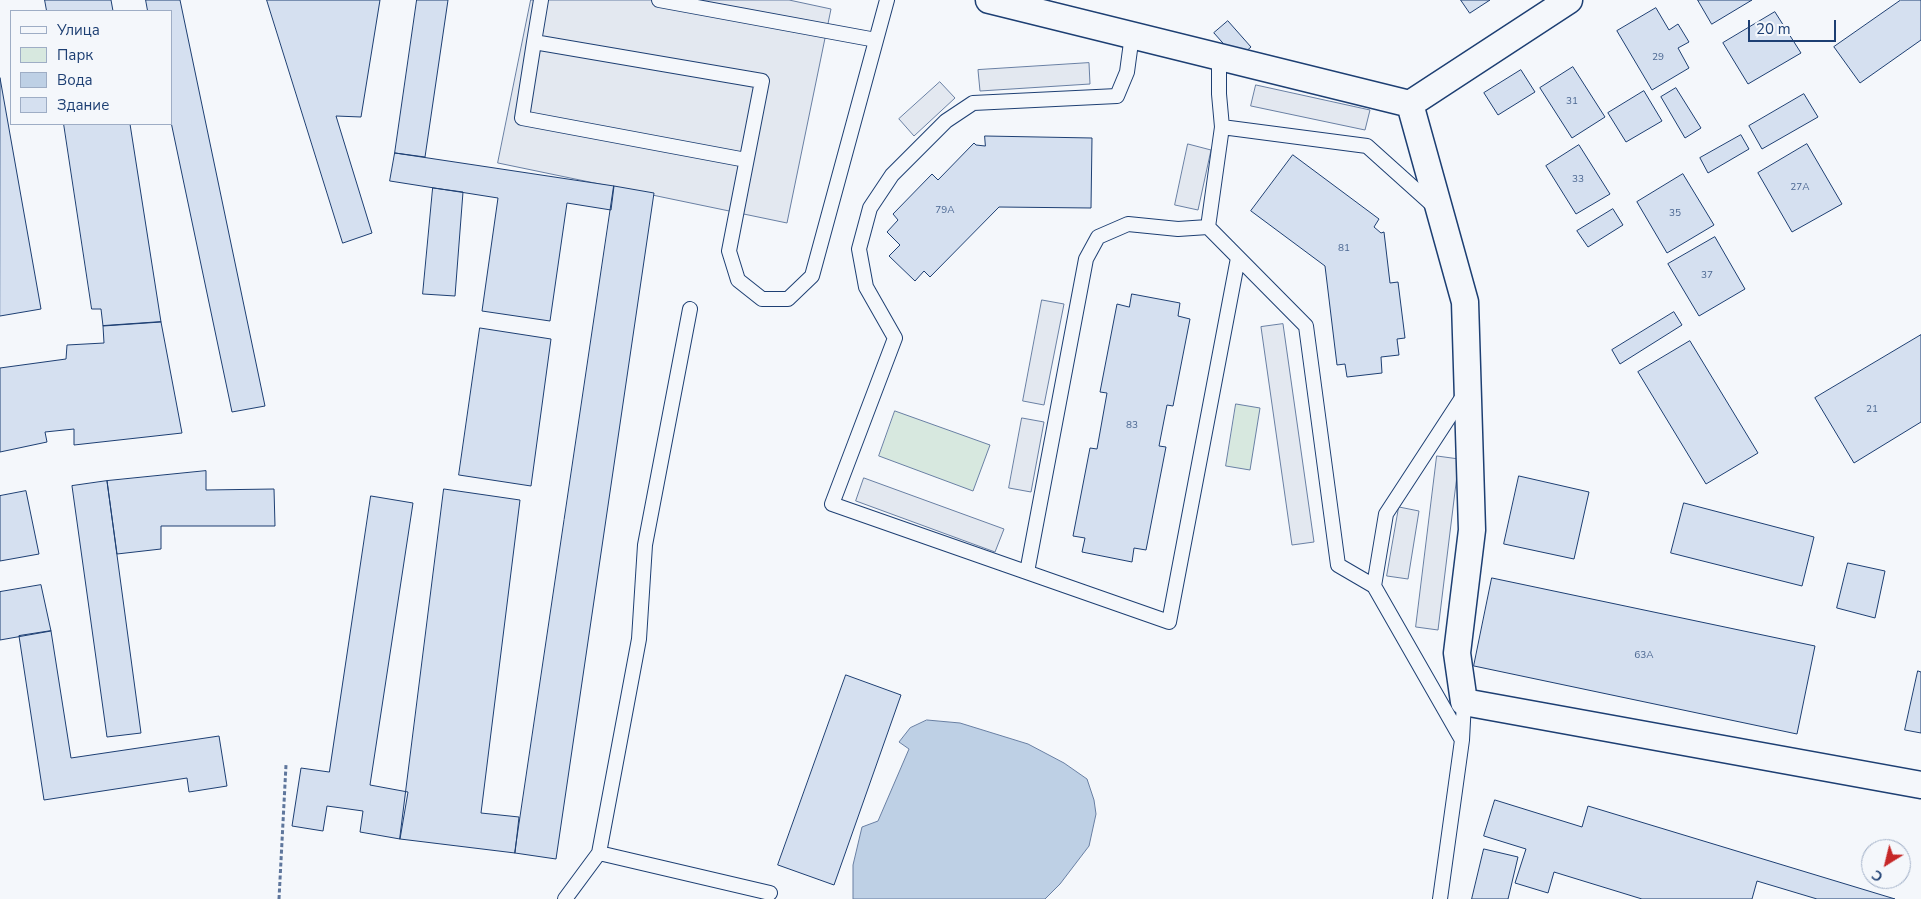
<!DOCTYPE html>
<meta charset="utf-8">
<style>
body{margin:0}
#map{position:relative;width:1921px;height:899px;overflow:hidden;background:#f4f7fb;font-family:"Nunito Sans",sans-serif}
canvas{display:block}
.legend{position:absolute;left:10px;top:10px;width:162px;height:115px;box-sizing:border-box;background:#f4f7fb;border:1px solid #9eadc5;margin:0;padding:6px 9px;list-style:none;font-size:15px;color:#1d3f73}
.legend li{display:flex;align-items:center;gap:10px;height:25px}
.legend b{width:25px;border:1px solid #9eadc5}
.north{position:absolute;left:1861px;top:839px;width:50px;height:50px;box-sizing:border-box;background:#f4f7fb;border:1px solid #9eadc5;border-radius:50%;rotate:216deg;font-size:14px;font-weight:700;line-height:20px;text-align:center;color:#1d3f73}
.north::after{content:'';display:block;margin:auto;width:18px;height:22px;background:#c62828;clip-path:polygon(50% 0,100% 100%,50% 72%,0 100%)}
.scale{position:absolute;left:1748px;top:20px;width:88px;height:22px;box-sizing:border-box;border:2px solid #1d3f73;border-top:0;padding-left:6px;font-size:15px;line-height:18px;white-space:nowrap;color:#1d3f73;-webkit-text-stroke:4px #f4f7fb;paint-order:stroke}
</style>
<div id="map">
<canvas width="1921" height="899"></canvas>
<ul class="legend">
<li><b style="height:6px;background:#f4f7fb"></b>Улица</li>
<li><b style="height:14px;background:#d7e8df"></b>Парк</li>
<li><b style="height:14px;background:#bed0e5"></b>Вода</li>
<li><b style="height:14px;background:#d5e0f0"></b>Здание</li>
</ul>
<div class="north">С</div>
<div class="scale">20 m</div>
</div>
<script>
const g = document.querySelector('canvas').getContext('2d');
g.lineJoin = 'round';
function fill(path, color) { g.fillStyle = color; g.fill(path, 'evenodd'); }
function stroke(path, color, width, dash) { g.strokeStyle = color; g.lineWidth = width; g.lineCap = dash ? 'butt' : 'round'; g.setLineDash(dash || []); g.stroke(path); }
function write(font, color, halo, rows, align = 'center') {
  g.font = font + ' "Nunito Sans",sans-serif'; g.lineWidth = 4; g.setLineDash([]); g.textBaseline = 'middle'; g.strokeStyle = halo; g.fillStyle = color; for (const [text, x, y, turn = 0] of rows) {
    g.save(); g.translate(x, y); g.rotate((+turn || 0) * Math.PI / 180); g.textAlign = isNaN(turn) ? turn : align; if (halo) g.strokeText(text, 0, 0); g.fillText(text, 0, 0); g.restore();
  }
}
const green = new Path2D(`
 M1236,404L1260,408L1250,470L1226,466Z
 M895,411L990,445L973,491L879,456Z`);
fill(green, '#d7e8df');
stroke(green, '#687fa3', 1);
const parking = new Path2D(`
 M531,0H789L831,9L787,223L498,163Z
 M1089,63L1090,84L980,91L978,70Z
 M940,82L955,98L914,136L899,119Z
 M1256,85L1370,110L1365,130L1251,106Z
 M1188,144L1211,150L1198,210L1175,205Z
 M1042,300L1064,304L1044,405L1023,401Z
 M1283,324L1314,542L1292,545L1261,327Z
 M1022,418L1044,422L1031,492L1009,488Z
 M1437,456L1459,459L1438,630L1416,627Z
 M864,478L1004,529L995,552L856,501Z
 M1399,507L1419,511L1408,579L1387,576Z`);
fill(parking, '#e3e8f0');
stroke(parking, '#687fa3', 1);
const water = new Path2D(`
 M927,720L960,723L1028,744L1064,763L1087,779L1094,800L1096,814L1089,846L1060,884L1045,899H853V865L862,827L878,821L909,749L899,742L910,728Z`);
fill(water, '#bed0e5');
stroke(water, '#687fa3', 1);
const building = new Path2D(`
 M45,0H111L113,11H47Z
 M146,0H180L265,406L232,412L171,122V11H148Z
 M267,0H380L361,117L336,116L372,233L343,243Z
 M417,0H448L425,157L395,153Z
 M1461,0H1490L1470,13Z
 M1698,0H1752L1712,24Z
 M1901,0H1921V40L1860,83L1834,47Z
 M1656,8L1669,30L1678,24L1689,42L1678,48L1689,68L1652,90L1617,31Z
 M1775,12L1801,53L1748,84L1723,43Z
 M1228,21L1251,47L1237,59L1214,33Z
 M1573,67L1605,117L1572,138L1540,88Z
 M1521,70L1535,92L1498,115L1484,93Z
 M0,78L41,309L0,316Z
 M1676,88L1701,128L1685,138L1661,97Z
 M1644,91L1662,121L1626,142L1608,113Z
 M1804,94L1818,117L1762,149L1749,126Z
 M64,124H130L161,322L103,326L101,309H92Z
 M1741,135L1749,149L1708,173L1700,158Z
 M985,136L1092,138L1091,208L999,207L930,277L924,271L915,281L889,256L900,245L887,232L898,220L893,214L932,174L938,180L974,143L976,145L985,146Z
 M1807,144L1842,204L1792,232L1758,173Z
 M1579,145L1610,194L1576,214L1546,166Z
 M395,153L614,186L611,210L567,203L550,321L482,311L498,198L390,181Z
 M1293,155L1379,219L1374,227L1381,233L1384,232L1390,283L1398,282L1405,338L1397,339L1399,355L1381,357L1382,373L1347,377L1345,364L1337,365L1325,266L1251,211Z
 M1683,174L1714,225L1667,253L1637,202Z
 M614,186L654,193L556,859L515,853Z
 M433,188L463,192L455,296L423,294Z
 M1613,209L1623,225L1588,247L1577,231Z
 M1715,237L1745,289L1699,316L1668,264Z
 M1132,294L1180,303L1178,316L1190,319L1173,406L1167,405L1159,446L1166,447L1146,550L1134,548L1132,562L1082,552L1085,538L1073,536L1090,448L1097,449L1107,393L1100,392L1117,304L1129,307Z
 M1674,312L1682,325L1620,364L1612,350Z
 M161,322L182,433L74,445V429L45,432L47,442L0,452V368L66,359L67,345L104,343L103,326Z
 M480,328L551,339L531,486L459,475Z
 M1921,335V422L1854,463L1815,398Z
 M1690,341L1758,453L1706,484L1638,372Z
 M206,471V490L274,489L275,526H161V549L117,554L107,481Z
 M1519,476L1589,492L1574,559L1504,544Z
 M107,481L141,733L107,737L72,486Z
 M444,489L520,500L481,813L519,817L515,853L400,839Z
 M26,491L39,554L0,561V496Z
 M371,496L413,503L370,785L408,792L400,839L360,832L363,811L327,806L323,831L292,826L301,768L329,772Z
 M1684,503L1814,537L1802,586L1671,553Z
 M1848,563L1885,571L1875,618L1837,608Z
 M1492,578L1815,646L1797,734L1474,666Z
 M41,585L51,631L0,640V592Z
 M51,631L71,758L219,736L227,786L189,792L187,778L44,800L19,636Z
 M1918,671L1921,672V733L1905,730Z
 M846,675L901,695L834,885L778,865Z
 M1495,800L1582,827L1588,806L1895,899H1817L1757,881L1752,899H1642L1554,872L1548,893L1515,883L1526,849L1484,836Z
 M1484,849L1518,857L1508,899H1472Z`);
fill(building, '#d5e0f0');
stroke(building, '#1d3f73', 1);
const service = new Path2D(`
 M659,0L876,40
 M1132,35L1127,72L1117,96L973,103L946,121L892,175L870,208L859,249L866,287L895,338L832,504L1169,622L1238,258
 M534,42L541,0
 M1219,56V94L1222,127
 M746,160L522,118L534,42L762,81L729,251L738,280L762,299H788L812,276L887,0
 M1027,572L1086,259L1098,237L1128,224L1178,229L1208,227
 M1374,586L1338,565L1306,326L1208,227L1222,127L1367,146L1436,208
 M1462,740L1374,586L1386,514L1465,393
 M599,853L639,639L645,545L690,309
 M565,899L599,853L770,893
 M1440,899L1462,740L1464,702`);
const minor = new Path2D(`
 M989,0L1410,104L1569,0
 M1410,104L1465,302L1472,530L1457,653L1464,702L1921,785`);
stroke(service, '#1d3f73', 16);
stroke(minor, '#1d3f73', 29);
stroke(new Path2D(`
 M279,899L286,765`), '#5e769c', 3, [4, 2.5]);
stroke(service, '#f4f7fb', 14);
stroke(minor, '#f4f7fb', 26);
write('10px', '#4b6792', null, [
 ["29",1658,58],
 ["31",1572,102],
 ["33",1578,180],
 ["27А",1800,188],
 ["79А",945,211],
 ["35",1675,214],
 ["81",1344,249],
 ["37",1707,276],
 ["21",1872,410],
 ["83",1132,426],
 ["63А",1644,656]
]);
</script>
